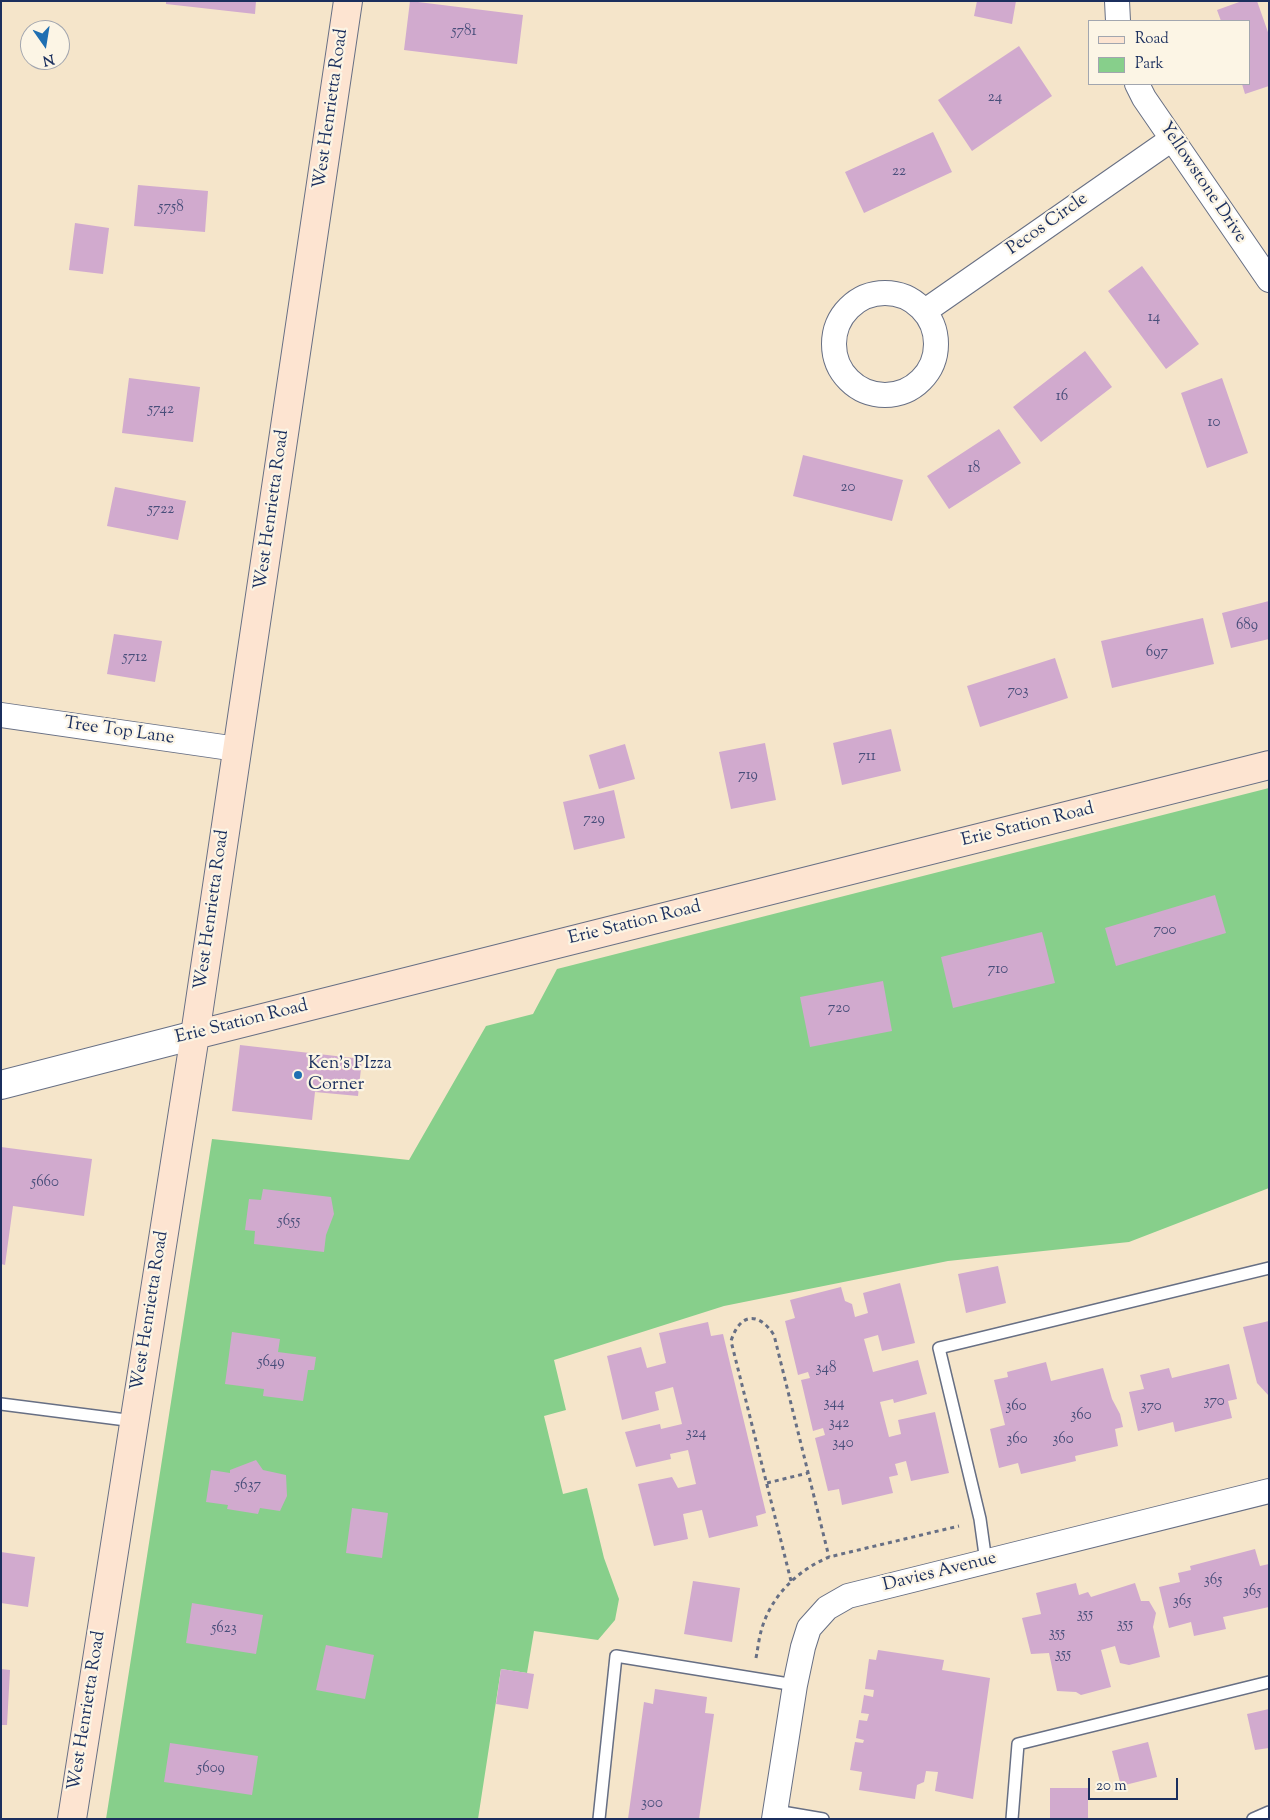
<!DOCTYPE html>
<style>
body{margin:0}
#map{position:relative;width:1270px;height:1820px;overflow:hidden;background:#f5e5ca;font-family:"Sorts Mill Goudy",serif}
canvas{display:block}
.frame{position:absolute;inset:0;border:2px solid #1b2f5e;pointer-events:none}
.legend{position:absolute;left:1088px;top:20px;width:162px;height:65px;box-sizing:border-box;background:#fcf5e5;border:1px solid #a2a6af;margin:0;padding:6px 9px;list-style:none;font-size:15px;color:#1b2f5e}
.legend li{display:flex;align-items:center;gap:10px;height:25px}
.legend b{width:25px;border:1px solid #a2a6af}
.north{position:absolute;left:20px;top:20px;width:50px;height:50px;box-sizing:border-box;background:#fcf5e5;border:1px solid #a2a6af;border-radius:50%;rotate:167deg;font-size:14px;font-weight:700;line-height:20px;text-align:center;color:#1b2f5e}
.north::after{content:'';display:block;margin:auto;width:18px;height:22px;background:#1f6fb2;clip-path:polygon(50% 0,100% 100%,50% 72%,0 100%)}
.scale{position:absolute;left:1088px;top:1778px;width:90px;height:22px;box-sizing:border-box;border:2px solid #1b2f5e;border-top:0;padding-left:6px;font-size:15px;line-height:18px;white-space:nowrap;color:#1b2f5e;-webkit-text-stroke:4px #fcf5e5;paint-order:stroke}
</style>
<div id="map">
<canvas width="1270" height="1820"></canvas>
<div class="frame"></div>
<ul class="legend">
<li><b style="height:6px;background:#fde4d1"></b>Road</li>
<li><b style="height:14px;background:#87cf8b"></b>Park</li>
</ul>
<div class="north">N</div>
<div class="scale">20 m</div>
</div>
<script>
const g = document.querySelector('canvas').getContext('2d');
g.lineJoin = 'round';
function fill(path, color) { g.fillStyle = color; g.fill(path, 'evenodd'); }
function stroke(path, color, width, dash) { g.strokeStyle = color; g.lineWidth = width; g.lineCap = dash ? 'butt' : 'round'; g.setLineDash(dash || []); g.stroke(path); }
function write(font, color, halo, rows, align = 'center') {
  g.font = font + ' "Sorts Mill Goudy",serif'; g.lineWidth = 4.5; g.setLineDash([]); g.textBaseline = 'middle'; g.strokeStyle = halo; g.fillStyle = color; for (const [text, x, y, turn = 0] of rows) {
    g.save(); g.translate(x, y); g.rotate((+turn || 0) * Math.PI / 180); g.textAlign = isNaN(turn) ? turn : align; if (halo) g.strokeText(text, 0, 0); g.fillText(text, 0, 0); g.restore();
  }
}
fill(new Path2D(`
 M1269,788V1188L1129,1242L948,1261L724,1306L554,1360L566,1410L544,1416L563,1494L587,1488L604,1558L619,1599L615,1620L598,1640L534,1631L527,1673L501,1669L478,1819H106L212,1139L409,1160L486,1026L533,1014L557,969Z`), '#87cf8b');
fill(new Path2D(`
 M166,1H256L255,14L166,4Z
 M410,1L523,15L517,64L404,50Z
 M977,1H1016L1012,24L974,16Z
 M1242,1H1257L1269,35V86L1245,94L1242,84H1249V21H1221L1217,10Z
 M1019,46L1052,96L972,151L938,100Z
 M933,132L952,172L864,213L845,172Z
 M138,185L208,191L205,232L134,226Z
 M75,223L109,228L103,274L69,270Z
 M1142,266L1199,344L1166,369L1108,291Z
 M1085,351L1112,387L1041,442L1013,407Z
 M129,378L200,387L193,442L122,433Z
 M1222,378L1248,453L1207,468L1181,393Z
 M999,429L1021,463L949,509L927,476Z
 M803,455L903,480L892,521L793,496Z
 M115,487L186,501L178,540L107,526Z
 M1269,601V639L1231,648L1222,613Z
 M1203,618L1214,664L1112,688L1101,641Z
 M114,634L162,641L155,682L107,674Z
 M1055,658L1068,698L980,727L967,686Z
 M891,729L901,771L842,785L833,743Z
 M765,743L776,800L731,809L719,752Z
 M625,744L635,779L599,789L589,755Z
 M614,790L625,838L574,850L563,802Z
 M1215,895L1226,933L1116,966L1105,928Z
 M1042,932L1055,983L953,1008L941,957Z
 M883,981L892,1031L810,1047L800,997Z
 M240,1045L362,1059L358,1096L315,1092L312,1120L232,1111Z
 M1,1147L92,1159L84,1216L13,1206L5,1265L1,1264Z
 M263,1189L331,1197L334,1214L326,1235L324,1252L254,1244L255,1231L245,1230L249,1199L261,1200Z
 M998,1266L1006,1303L966,1313L958,1274Z
 M900,1283L915,1343L882,1351L878,1335L864,1339L873,1372L918,1360L927,1394L894,1403L893,1399L880,1402L889,1437L901,1434L898,1420L935,1412L949,1473L911,1481L906,1461L895,1464L898,1475L889,1477L893,1493L842,1505L839,1489L828,1491L815,1438L825,1435L823,1428L813,1431L801,1380L810,1378L808,1372L798,1375L785,1321L795,1318L790,1300L841,1287L845,1301L852,1304L855,1317L868,1313L863,1293Z
 M1269,1321V1396L1257,1383L1243,1327Z
 M708,1322L711,1336L723,1334L766,1513L756,1516L758,1526L709,1538L702,1510L683,1514L688,1539L654,1546L638,1484L672,1477L678,1488L696,1484L688,1450L670,1454L671,1459L636,1467L625,1432L660,1424L661,1429L682,1424L673,1387L655,1392L659,1410L622,1420L607,1356L641,1347L647,1368L666,1363L659,1333Z
 M232,1332L280,1339L278,1352L316,1357L314,1370H308L303,1401L263,1396L264,1389L225,1384Z
 M1046,1362L1051,1381L1103,1368L1112,1399L1120,1414L1123,1427L1115,1429L1118,1446L1075,1456L1076,1461L1021,1474L1018,1463L999,1468L990,1429L1005,1425L994,1380L1008,1377L1007,1372Z
 M1229,1364L1237,1399L1228,1401L1232,1418L1175,1432L1173,1422L1138,1431L1129,1392L1144,1389L1140,1375L1169,1368L1172,1378Z
 M256,1460L263,1470L286,1475L287,1496L280,1511L260,1508L258,1514L227,1509L228,1505L206,1502L211,1470L230,1473V1470Z
 M352,1508L388,1513L382,1558L346,1553Z
 M1255,1549L1260,1566L1269,1564V1607L1223,1617L1226,1629L1194,1636L1191,1622L1169,1628L1159,1587L1180,1582L1178,1573L1191,1570L1190,1566Z
 M1,1552L35,1557L28,1607L1,1603Z
 M693,1581L740,1588L732,1642L684,1634Z
 M1076,1583L1079,1595L1088,1592L1091,1597L1135,1583L1141,1601H1149L1156,1613L1153,1627L1160,1657L1129,1665L1120,1663L1115,1646L1101,1650L1111,1687L1081,1695L1076,1692L1057,1691L1049,1653L1031,1654L1022,1618L1041,1614L1036,1593Z
 M192,1603L263,1615L256,1654L186,1643Z
 M326,1645L374,1655L365,1699L316,1690Z
 M878,1650L944,1660L942,1670L990,1678L973,1799L935,1791L938,1772L926,1771L924,1782L917,1785L915,1799L859,1790L862,1772L850,1770L855,1742L863,1743L864,1740L856,1738L859,1720L867,1721L869,1714L861,1713L864,1695L873,1697L874,1690L865,1689L869,1659L876,1660Z
 M1,1669L10,1670L7,1725H1Z
 M501,1669L534,1674L528,1709L496,1704Z
 M655,1689L707,1697L705,1713L714,1714L699,1819H628L644,1702L653,1704Z
 M1269,1709V1748L1255,1750L1247,1714Z
 M1148,1742L1157,1777L1121,1786L1112,1751Z
 M170,1743L258,1756L252,1795L164,1782Z
 M1050,1788H1088V1819H1050Z`), '#d1aace');
const service = new Path2D(`
 M1,1404L134,1421
 M986,1562L980,1519L939,1348L1269,1268
 M776,1811L823,1819
 M599,1819L616,1656L795,1685
 M1012,1819L1018,1744L1269,1682
 M1253,1819L1269,1812`);
const minor = new Path2D(`
 M1117,1L1118,21
 M1137,84L1144,98L1269,280
 M834 344a51 51 0 1 1 102 0a51 51 0 1 1-102 0Z
 M925,311L1172,139
 M1,715L237,749
 M774,1819L795,1685L803,1647L809,1628L827,1608L848,1596L1269,1491`);
const tertiary = new Path2D(`
 M1,1085L195,1035`);
const secondary = new Path2D(`
 M195,1035L1269,765
 M72,1819L195,1035L348,1`);
stroke(service, '#676f84', 14);
stroke(minor, '#676f84', 26);
stroke(tertiary, '#676f84', 30);
stroke(secondary, '#676f84', 30);
stroke(new Path2D(`
 M767,1483L808,1473
 M791,1581L731,1341C740,1313 758,1311 774,1335L829,1557
 M756,1658C758,1648 759,1637 762,1628C772,1595 798,1570 829,1557L959,1526`), '#676f84', 3, [4, 4]);
stroke(service, '#fff', 11);
stroke(minor, '#fff', 24);
stroke(tertiary, '#fff', 28);
stroke(secondary, '#fde4d1', 28);
for (const [x, y, r, color] of [
 [298,1075,5,"#1f6fb2"]
]) { const dot = new Path2D(); dot.arc(x, y, r, 0, 2 * Math.PI); g.fillStyle = color; g.fill(dot); stroke(dot, '#fcf5e5', 2); }
write('15px', '#484e7a', null, [
 ["5781",464,32],
 ["24",995,98],
 ["22",899,172],
 ["5758",171,208],
 ["14",1154,318],
 ["16",1062,397],
 ["5742",161,410],
 ["10",1214,423],
 ["18",974,469],
 ["20",848,488],
 ["5722",161,510],
 ["689",1247,626],
 ["697",1157,653],
 ["5712",135,658],
 ["703",1018,692],
 ["711",867,757],
 ["719",748,776],
 ["729",594,820],
 ["700",1165,931],
 ["710",998,970],
 ["720",839,1009],
 ["5660",45,1183],
 ["5655",289,1222],
 ["5649",271,1363],
 ["348",826,1369],
 ["370",1214,1402],
 ["344",834,1404],
 ["360",1016,1407],
 ["370",1151,1407],
 ["360",1081,1416],
 ["342",839,1424],
 ["324",696,1434],
 ["360",1017,1440],
 ["360",1063,1440],
 ["340",843,1444],
 ["5637",248,1486],
 ["365",1213,1581],
 ["365",1252,1592],
 ["365",1182,1602],
 ["355",1085,1615],
 ["355",1125,1625],
 ["5623",224,1629],
 ["355",1057,1634],
 ["355",1063,1655],
 ["5609",211,1769],
 ["300",652,1804]
]);
write('18px', '#1b2f5e', '#fcf5e5', [
 ["West Henrietta Road",332,109,-82],
 ["Yellowstone Drive",1202,183,56],
 ["Pecos Circle",1048,225,-35],
 ["West Henrietta Road",273,510,-82],
 ["Tree Top Lane",119,732,8],
 ["Erie Station Road",1028,826,-14],
 ["West Henrietta Road",213,910,-82],
 ["Erie Station Road",635,924,-14],
 ["Erie Station Road",242,1023,-14],
 ["West Henrietta Road",151,1311,-81],
 ["Davies Avenue",940,1573,-14],
 ["West Henrietta Road",88,1711,-81]
]);
write('18px', '#1b2f5e', '#fcf5e5', [
 ["Ken's PIzza",308,1065],
 ["Corner",308,1086]
], 'left');
</script>
